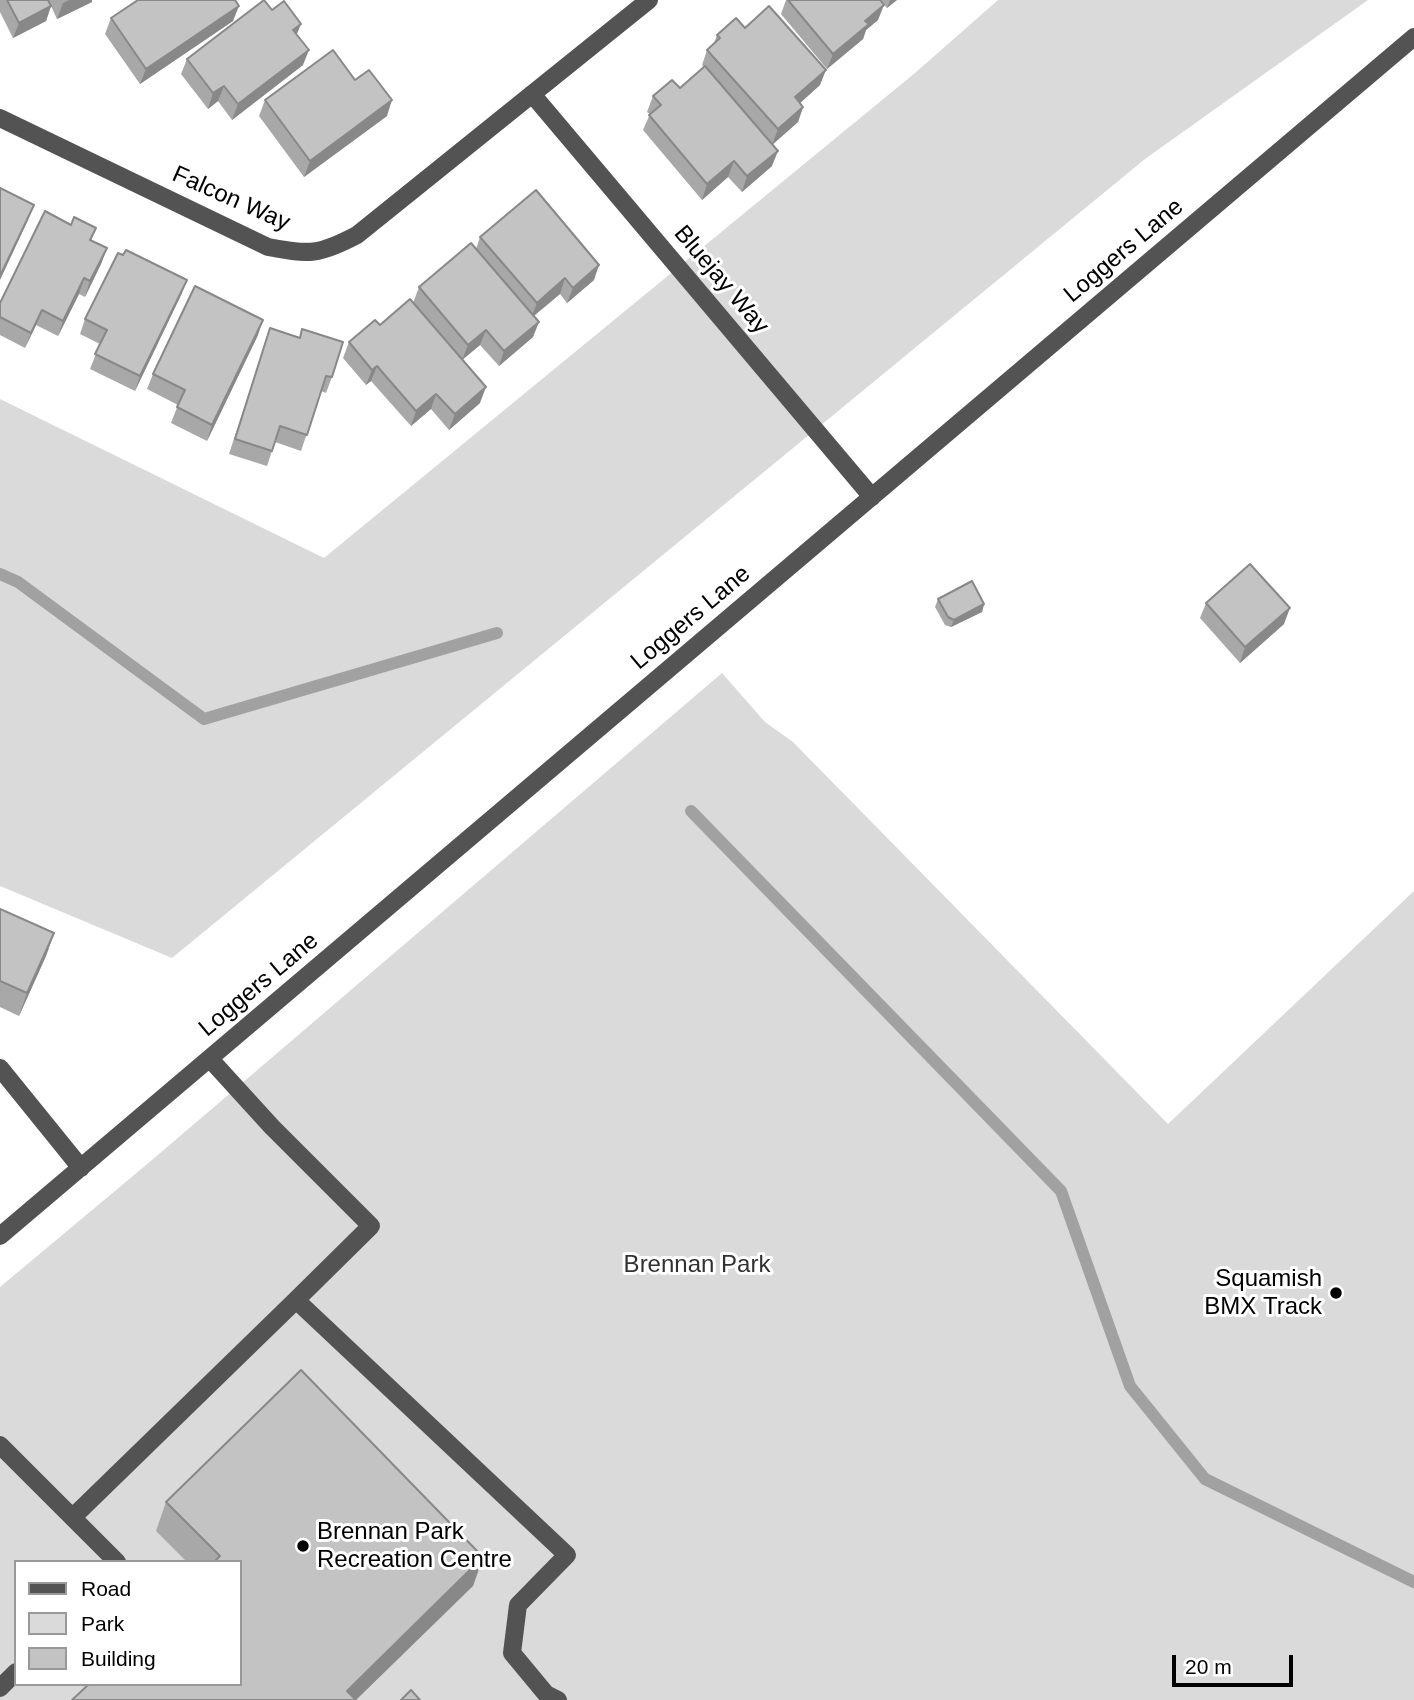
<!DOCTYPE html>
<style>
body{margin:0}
#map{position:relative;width:1414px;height:1700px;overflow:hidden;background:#fff;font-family:Arial,sans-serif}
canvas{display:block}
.legend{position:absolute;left:14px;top:1560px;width:228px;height:126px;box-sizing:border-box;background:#fff;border:2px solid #999;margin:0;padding:9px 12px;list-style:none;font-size:21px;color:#000}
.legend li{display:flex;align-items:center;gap:14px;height:35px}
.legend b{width:35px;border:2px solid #999}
.scale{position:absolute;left:1172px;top:1655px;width:121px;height:32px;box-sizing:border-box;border:4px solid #000;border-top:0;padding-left:9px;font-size:21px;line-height:24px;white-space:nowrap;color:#000;-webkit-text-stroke:5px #fff;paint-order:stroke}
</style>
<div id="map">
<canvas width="1414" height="1700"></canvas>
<ul class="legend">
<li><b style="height:9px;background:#535353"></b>Road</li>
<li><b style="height:19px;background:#dadada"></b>Park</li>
<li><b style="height:19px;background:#c3c3c3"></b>Building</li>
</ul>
<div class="scale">20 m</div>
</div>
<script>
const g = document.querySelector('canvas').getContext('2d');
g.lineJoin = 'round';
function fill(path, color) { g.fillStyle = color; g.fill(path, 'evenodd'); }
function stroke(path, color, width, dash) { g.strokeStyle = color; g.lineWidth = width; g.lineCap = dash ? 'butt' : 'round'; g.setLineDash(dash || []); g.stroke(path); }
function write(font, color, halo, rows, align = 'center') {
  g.font = font + ' Arial,sans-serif'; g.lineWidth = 6; g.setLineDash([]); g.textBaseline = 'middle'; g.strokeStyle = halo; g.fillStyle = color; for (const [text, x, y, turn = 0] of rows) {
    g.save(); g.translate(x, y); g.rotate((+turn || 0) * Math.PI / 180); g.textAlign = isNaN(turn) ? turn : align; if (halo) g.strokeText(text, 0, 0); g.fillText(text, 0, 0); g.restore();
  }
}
fill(new Path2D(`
 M998,0H1368L1145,159L172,958L0,886V399L324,558L915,73Z
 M722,673L765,722L793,742L1168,1124L1414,891V1700H0V1287L152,1160ZM16,1562H240V1684H16Z`), '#dadada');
stroke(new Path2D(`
 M0,574L18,582L204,719L497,633
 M691,811L1061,1191L1130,1386L1205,1479L1414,1582`), '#a1a1a1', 12);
stroke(new Path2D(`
 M532,94L872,497
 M0,118L268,247C310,255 319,255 357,235L649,0
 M210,1059L272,1127L371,1226L296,1300L567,1555L518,1605L512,1653L546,1694L558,1700
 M0,1068L81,1168
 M0,1236L1414,37
 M0,1445L117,1562
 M73,1517L296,1300
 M0,1688L16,1672`), '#535353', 18);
fill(new Path2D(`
 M0,0H92V2L57,19L51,6L46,21L13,38L0,12Z
 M786,0H880L878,20L866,30L863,39L827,69L781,14Z
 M880,0H897L887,8Z
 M272,10L297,35L303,65L232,120L218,101L208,109L181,74L187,59Z
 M111,18L233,21L140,84L105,34Z
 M717,35L820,85L800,103L803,107L798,122L772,145V166L742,192L728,177L702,200L643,130L650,114L647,112L653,96L680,88L704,67L702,65L707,50L714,43Z
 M355,80L387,116L304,177L259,116L265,100Z
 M71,225L96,228L91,241L107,248L101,264L85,297L79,294L58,336L36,325L25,348L0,335V303Z
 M480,237L594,280L567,303L560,294L534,316L533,337L499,366L480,345L462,360L480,403L449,430L431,409L411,426L371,381L366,385L343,358L349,342L380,325L413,303L419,287L476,249Z
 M181,295L135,391L90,369L100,344L80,334L85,319Z
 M270,328L332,377L326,393L321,391L301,451L275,442L267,466L229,454Z
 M258,335L207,441L171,423L178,405L147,389L153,374Z
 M938,599L984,604L982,612L951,627L945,625L935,607Z
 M1206,603L1284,624L1240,663L1200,618Z
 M0,909L54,933L46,956L19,1016L0,1007Z
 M166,1502L483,1557L473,1586L240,1562H187L156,1531Z`), '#a8a8a8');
fill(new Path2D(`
 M69,0H92V2L57,19L63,3Z
 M890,0H897L887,8Z
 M884,5L878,20L866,30L863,39L827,69L833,54L865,21Z
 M51,6L46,21L13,38L19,23Z
 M239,6L233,21L140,84L146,69Z
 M301,24L295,39L293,30Z
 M309,50L303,65L232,120L238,104Z
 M826,70L820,85L789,113L795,97Z
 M224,86L218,101L208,109L213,93Z
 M392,100L387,116L304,177L310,161Z
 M803,107L798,122L772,145L778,129Z
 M778,151L772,166L742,192L747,176Z
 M734,161L728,177L702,200L707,184Z
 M34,205L28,220L0,280V276Z
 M107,248L101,264L85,297L90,281Z
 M599,265L594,280L567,303L573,288Z
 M84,278L79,294L58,336L63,321Z
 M565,278L560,294L531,318L537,303Z
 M187,280L181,295L135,391L140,376Z
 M42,310L36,325L25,348L31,333Z
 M263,320L258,335L207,441L212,425Z
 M539,322L533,337L499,366L504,351Z
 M486,330L480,345L462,360L468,345Z
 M377,366L371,381L366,385L372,370Z
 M486,387L480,403L449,430L455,414Z
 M436,394L431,409L411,426L416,411Z
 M984,604L982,612L951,627L954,620Z
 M1290,608L1284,624L1240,663L1245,647Z
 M54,933L46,956L19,1016L27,993Z
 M483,1557L473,1586L356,1700L347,1691Z`), '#888');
const building = new Path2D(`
 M7,0H48L51,6L19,23Z
 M138,0H235L239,6L146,69L111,18Z
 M264,0L272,10L284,1L301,24L293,30L309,50L238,104L224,86L213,93L187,59Z
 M788,0H880L884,5L865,21L869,24L833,54Z
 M769,6L826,70L795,97L803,107L778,129L707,50L720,38L717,35L736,18L745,28Z
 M333,50L355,80L369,70L392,100L310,161L265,100Z
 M705,66L778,151L747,176L734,161L707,184L649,115L661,105L653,96L672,80L680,88Z
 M0,188L34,205L0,276Z
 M536,190L599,265L573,288L565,278L537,303L480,237Z
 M45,211L71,225L74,217L96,228L90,240L107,248L90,281L84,278L63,321L42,310L31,333L0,317V303Z
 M471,243L539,322L504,351L486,330L468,345L419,287Z
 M126,250L187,280L140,376L95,354L107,330L85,319L118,253L123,255Z
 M195,286L263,320L212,425L177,407L185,390L153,374Z
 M410,299L486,387L455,414L436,394L416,411L377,366L372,370L349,342L375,320L380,325Z
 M270,328L300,338L302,329L343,342L332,377L326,376L307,435L280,426L272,451L235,439Z
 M1250,564L1290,608L1245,647L1206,603Z
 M972,581L984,604L954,620L948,617L938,599Z
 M0,909L54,933L27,993L0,981Z
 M301,1370L483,1557L347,1691L356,1700H72L89,1684H240V1562H214L220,1556L166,1502Z
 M411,1690L420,1700H401Z`);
fill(building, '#c3c3c3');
stroke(building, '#888', 2);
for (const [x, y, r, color] of [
 [1336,1293,7,"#000"],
 [303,1546,7,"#000"]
]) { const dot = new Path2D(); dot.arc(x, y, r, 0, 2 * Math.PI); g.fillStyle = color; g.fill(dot); stroke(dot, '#fff', 2.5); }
write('24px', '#000', '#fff', [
 ["Falcon Way",231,199,24],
 ["Loggers Lane",1124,251,-40],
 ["Bluejay Way",721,280,50],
 ["Loggers Lane",691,618,-40],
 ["Loggers Lane",259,985,-40]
]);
write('24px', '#313131', '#fff', [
 ["Brennan Park",697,1265]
]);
write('24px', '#000', '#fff', [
 ["Squamish",1322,1279],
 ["BMX Track",1322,1307],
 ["Brennan Park",317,1532,"left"],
 ["Recreation Centre",317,1560,"left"]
], 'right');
</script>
